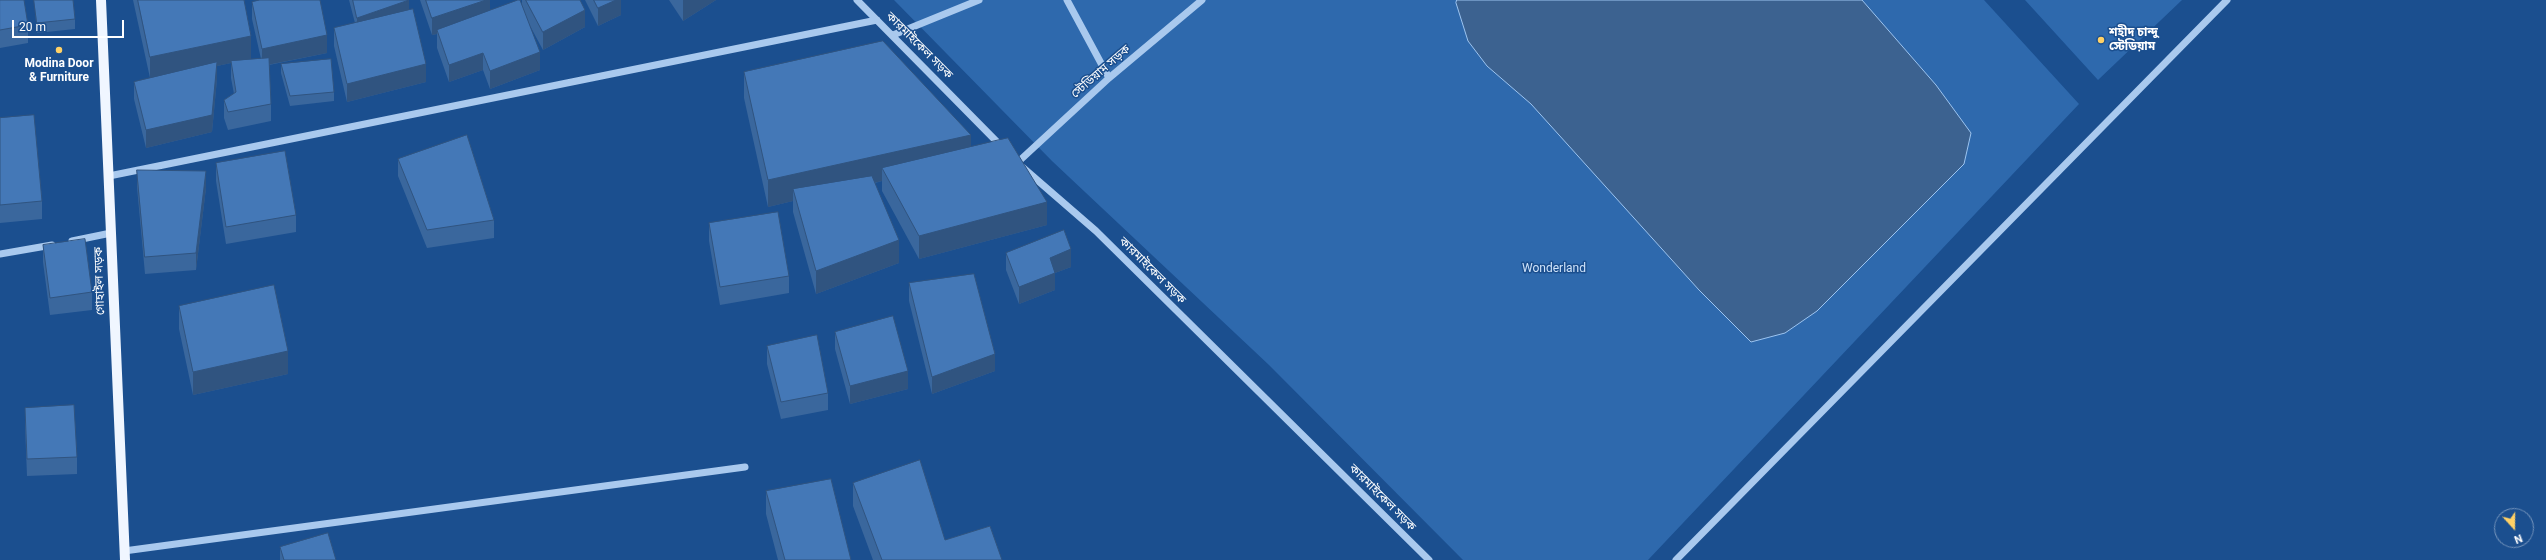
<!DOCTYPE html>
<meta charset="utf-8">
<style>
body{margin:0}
#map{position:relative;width:2546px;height:560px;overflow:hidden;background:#1b4f8f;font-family:Roboto,sans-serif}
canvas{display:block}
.north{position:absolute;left:2494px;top:508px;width:40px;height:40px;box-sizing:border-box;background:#1b4f8f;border:1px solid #7695bc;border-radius:50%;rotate:159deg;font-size:11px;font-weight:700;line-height:16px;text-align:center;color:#fff}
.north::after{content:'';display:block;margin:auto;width:14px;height:18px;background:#ffd166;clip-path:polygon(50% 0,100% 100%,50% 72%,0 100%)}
.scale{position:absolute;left:12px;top:20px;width:112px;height:18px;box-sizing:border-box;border:2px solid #fff;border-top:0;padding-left:5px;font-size:12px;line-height:14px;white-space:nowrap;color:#fff;-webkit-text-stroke:3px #1b4f8f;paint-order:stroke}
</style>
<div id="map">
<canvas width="2546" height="560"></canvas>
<div class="north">N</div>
<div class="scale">20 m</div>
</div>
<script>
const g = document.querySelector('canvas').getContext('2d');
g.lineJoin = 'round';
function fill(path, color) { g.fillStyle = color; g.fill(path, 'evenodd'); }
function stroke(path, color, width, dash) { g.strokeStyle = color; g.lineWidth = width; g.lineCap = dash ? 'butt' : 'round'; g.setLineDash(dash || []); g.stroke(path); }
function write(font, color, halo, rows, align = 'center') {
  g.font = font + ' Roboto,"Noto Sans Bengali",sans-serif'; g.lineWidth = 3; g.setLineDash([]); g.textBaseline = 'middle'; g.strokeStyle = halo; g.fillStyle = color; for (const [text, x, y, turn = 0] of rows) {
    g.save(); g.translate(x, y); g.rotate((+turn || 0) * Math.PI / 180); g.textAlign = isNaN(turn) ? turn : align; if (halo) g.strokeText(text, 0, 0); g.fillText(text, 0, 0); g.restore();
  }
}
fill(new Path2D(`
 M894,0H1984L2079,104L1648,560H1463L1269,365L1052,161Z
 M2025,0H2182L2098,80Z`), '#2e69ad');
const water = new Path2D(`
 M1457,0H1862L1936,85L1971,133L1964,164L1817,311L1785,333L1751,342L1699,290L1531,104L1487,66L1468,41L1456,3Z`);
fill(water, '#3c6290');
stroke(water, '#9cc4f0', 1);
stroke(new Path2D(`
 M857,0L1003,148
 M1067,0L1109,78
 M893,35L979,0
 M1017,163L1109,78L1202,0
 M1021,166L1096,231L1429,560
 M109,176L877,20
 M72,241L111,233
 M0,254L52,245
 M124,551L745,467
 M1676,560L2227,0`), '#a9c9ee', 7);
stroke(new Path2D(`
 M101,0L125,560`), '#f0f6ff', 10);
fill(new Path2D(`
 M0,0L28,25V43L0,48Z
 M34,0H73L75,19V29L37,33Z
 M133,0H244L251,59L247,60L261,59L252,19V2L327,53L269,65L271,104V121L228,130L224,118V100L234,94L231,78V63L217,66V79L212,132L146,148L134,99V82L150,78Z
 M349,0H409V10L426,82L347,102L334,46V28L355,23Z
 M420,0H490V10L522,4V0H580L585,27L543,50L529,24L540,70L490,89L483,70L449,82L437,48V34L432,35Z
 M585,0H621V15L598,26Z
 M669,0H716L683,21Z
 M281,64L334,92V101L290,106L281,73Z
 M744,72L971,147L1047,225L919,259L882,191V181L875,183L899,263L816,294L793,212V201L768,207L744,98Z
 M0,118L42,201V219L0,223Z
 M398,159L494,220V238L427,248L398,176Z
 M216,163L296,215V232L226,244L216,181Z
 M137,170L206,188L196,270L145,274L137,187Z
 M709,223L789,276V293L720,305L709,241Z
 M43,245L92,292V310L50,315L43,262Z
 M1006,253L1071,267L1055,273V290L1019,304L1006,270Z
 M909,283L995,371L932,394L909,301Z
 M179,306L288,374L193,395L179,329Z
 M835,332L908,389L850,404L835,349Z
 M767,346L828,393V410L781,419L767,364Z
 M25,408L77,457V474L27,476L25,426Z
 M853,483L945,540L1002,560H873L853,506Z
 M766,491L851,560H778L766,514Z
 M280,547L336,560H280Z`), '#3a679d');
fill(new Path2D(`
 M409,0V18L357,35V18Z
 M486,0H490V16L437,30V34L432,35V18Z
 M616,0H621V15L598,26V8Z
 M683,0H716L683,21Z
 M585,10V27L543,50V32Z
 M327,35V53L262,66V49Z
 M251,36V59L231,63V61V63L217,66V79L212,132L146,148V130L150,80V57Z
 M540,52V70L490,89V71Z
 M483,53V70L449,82V65Z
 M426,64V82L347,102V84Z
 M971,135V161L882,168V181L796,200L793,189V201L768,207V180Z
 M206,171V188L196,270V253Z
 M1047,202V225L919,259V236Z
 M899,240V263L816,294V271Z
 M1071,249V267L1055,273V290L1019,304V287L1050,258Z
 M288,351V374L193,395V372Z
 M995,354V371L932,394V377Z
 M908,371V389L850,404V386Z`), '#305480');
const building = new Path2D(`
 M0,0H24L28,25L0,30Z
 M34,0H73L75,19L37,23Z
 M138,0H244L251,36L150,57Z
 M260,0H320L327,35L262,49L252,2Z
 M353,0H409L357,18Z
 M426,0H486L432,18Z
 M518,0H520L540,52L490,71L483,53L449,65L437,30Z
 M526,0H580L585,10L543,32Z
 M594,0H616L598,8Z
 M413,9L426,64L347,84L334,28Z
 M883,41L971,135L768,180L744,72Z
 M269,58L271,104L228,112L224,100L236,92L231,61Z
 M331,59L334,92L290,96L281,64Z
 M217,62L212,115L146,130L134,82Z
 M34,115L42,201L0,205V118Z
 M467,135L494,220L427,230L398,159Z
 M1008,138L1047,202L919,236L882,168Z
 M285,151L296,215L226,227L216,163Z
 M137,170L206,171L196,253L145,257Z
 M872,176L899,240L816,271L793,189Z
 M778,212L789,276L720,287L709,223Z
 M1064,230L1071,249L1050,258L1055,273L1019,287L1006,253Z
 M85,239L92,292L50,298L43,245Z
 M974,274L995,354L932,377L909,283Z
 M274,285L288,351L193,372L179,306Z
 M893,316L908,371L850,386L835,332Z
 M817,335L828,393L781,402L767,346Z
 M74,405L77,457L27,459L25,408Z
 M920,460L945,540L990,526L1002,560H882L853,483Z
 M831,479L851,560H785L766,491Z
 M328,533L336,560H284L280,547Z`);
fill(building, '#4478b7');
stroke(building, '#305480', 1);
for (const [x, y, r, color] of [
 [2101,40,4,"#ffd166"],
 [59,50,4,"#ffd166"]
]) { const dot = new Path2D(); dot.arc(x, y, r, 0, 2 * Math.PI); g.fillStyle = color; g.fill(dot); stroke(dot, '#1b4f8f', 1.5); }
write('bold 12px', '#fff', '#1b4f8f', [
 ["শহীদ চান্দু",2109,33],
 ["স্টেডিয়াম",2109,47],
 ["Modina Door",59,64,"center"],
 ["& Furniture",59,78,"center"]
], 'left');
write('12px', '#fff', '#1b4f8f', [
 ["কারমাইকেল সড়ক",919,46,45],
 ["স্টেডিয়াম সড়ক",1101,72,-41],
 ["কারমাইকেল সড়ক",1152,271,45],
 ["গোহাইল সড়ক",100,281,-92],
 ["কারমাইকেল সড়ক",1382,498,45]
]);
write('12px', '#cfe3fa', '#1b4f8f', [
 ["Wonderland",1554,269]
]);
</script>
